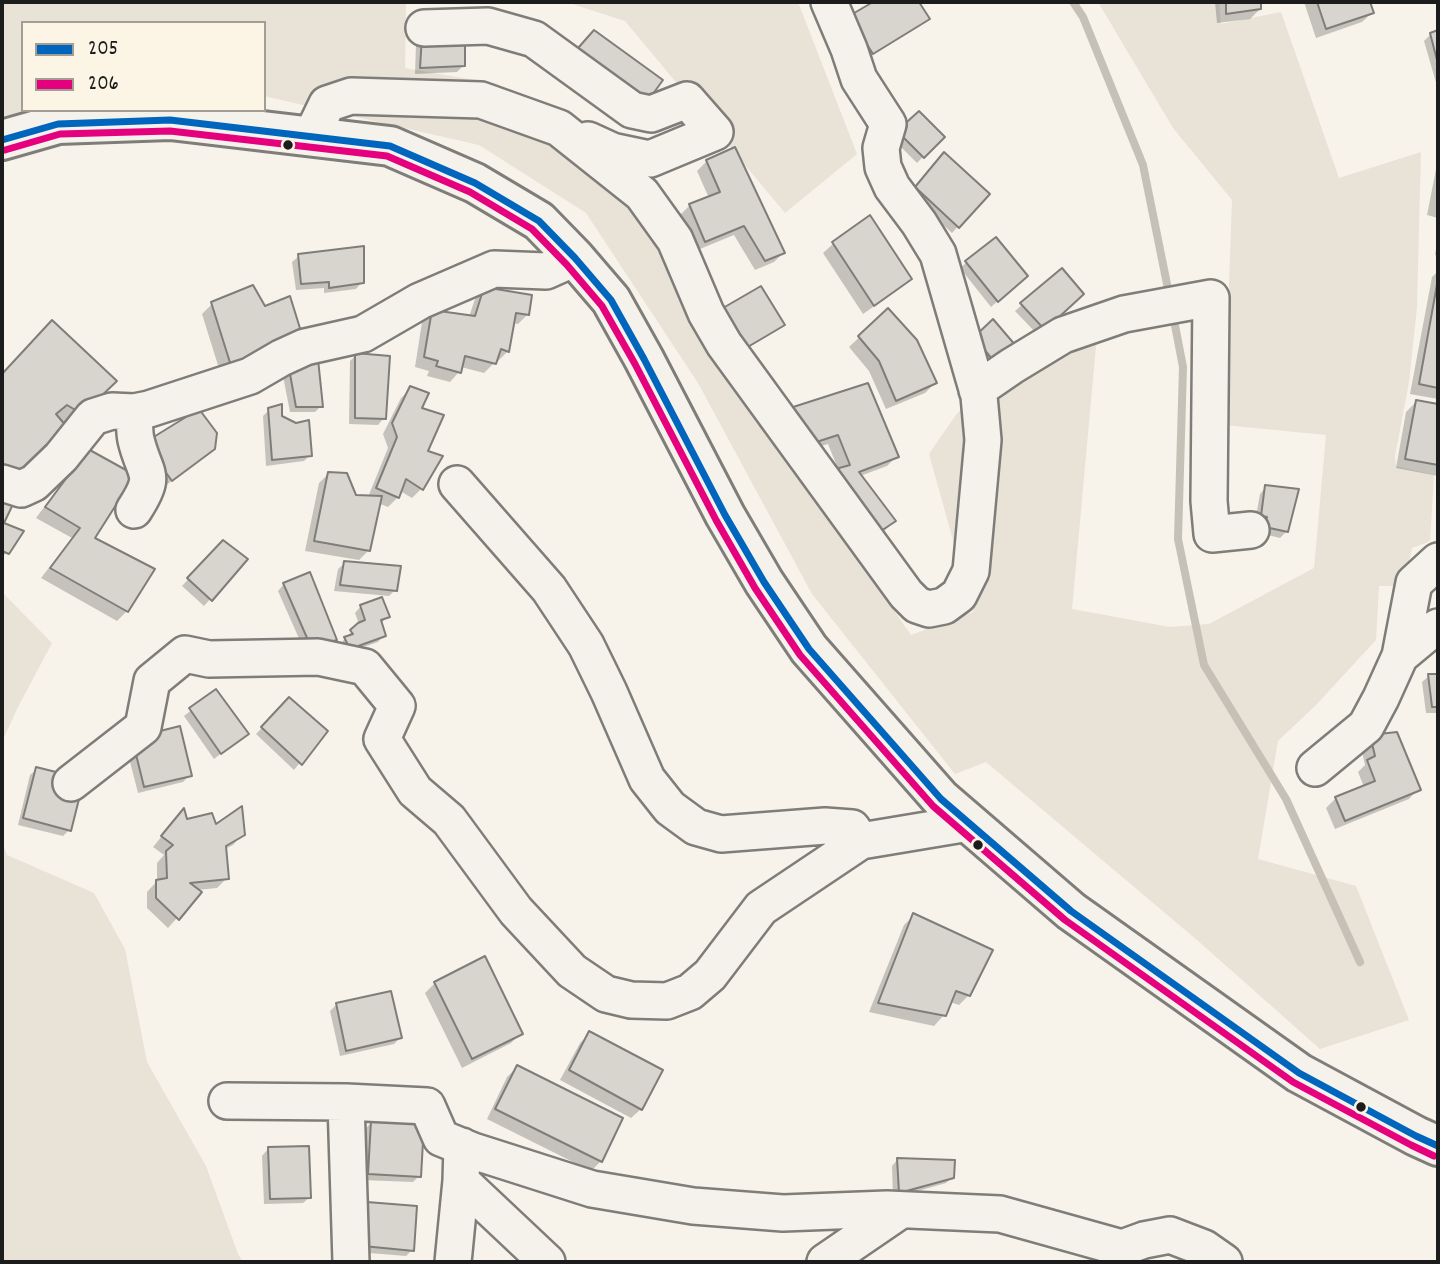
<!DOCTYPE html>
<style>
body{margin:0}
#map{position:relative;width:1440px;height:1264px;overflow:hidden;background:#f7f3ea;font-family:Dekko,sans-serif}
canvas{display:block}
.frame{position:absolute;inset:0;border:4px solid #1c1c1c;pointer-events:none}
.legend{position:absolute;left:21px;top:21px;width:245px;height:91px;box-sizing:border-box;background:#fcf5e5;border:2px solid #a29e95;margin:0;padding:9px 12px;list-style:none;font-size:21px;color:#1c1c1c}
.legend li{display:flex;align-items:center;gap:14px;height:35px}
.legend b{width:35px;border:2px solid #a29e95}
</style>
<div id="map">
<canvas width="1440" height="1264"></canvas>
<div class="frame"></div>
<ul class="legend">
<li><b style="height:9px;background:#0065bd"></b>205</li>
<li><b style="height:9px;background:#e5007d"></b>206</li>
</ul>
</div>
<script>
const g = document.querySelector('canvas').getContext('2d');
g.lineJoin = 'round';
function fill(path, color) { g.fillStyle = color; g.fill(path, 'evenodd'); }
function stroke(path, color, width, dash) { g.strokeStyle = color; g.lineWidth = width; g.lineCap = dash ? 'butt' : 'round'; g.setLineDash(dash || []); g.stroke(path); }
fill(new Path2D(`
 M2,2H406L405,68L497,84L642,221L755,411L911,635L973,612L929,454L958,412L1097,335L1072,609L1170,627L1209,624L1314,568L1326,435L1224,425L1232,200L1173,128L1098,2H1219L1221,24L1281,12L1339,178L1421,152L1417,307L1409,382L1395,456L1396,466L1434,475L1430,541L1412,548L1404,586H1379L1376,640L1316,705L1278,741L1258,859L1356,886L1409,1020L1320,1049L1197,940L986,762L955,774L812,594L698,383L586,213L479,145L264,96V23H23V110H85L2,121Z
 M566,2H798L857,154L785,213L625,21Z
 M2,592L52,643L17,709L2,742Z
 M2,841L7,855L94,893L125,949L147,1062L206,1166L238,1254L243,1262H2Z`), '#e8e2d7');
fill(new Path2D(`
 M877,2H917L928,19L921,25L866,59L851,17Z
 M1215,2H1259L1260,9L1250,19L1217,23Z
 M1304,2H1368L1372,13L1362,22L1316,38Z
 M1438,32V86H1437L1424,41L1431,34Z
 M422,37L463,66L457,72L415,74L416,44Z
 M919,113L942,137L917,163L892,138Z
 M1438,159V218L1427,215Z
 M938,160L987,194L952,233L910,194Z
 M707,161L783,253L774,262L755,270L734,235L695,251L680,215L690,205L709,198L697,171Z
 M1438,236V256L1435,255Z
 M833,244L910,279L900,288L863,314L823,253Z
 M299,256L362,282L356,289L324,293V288L296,290L292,262Z
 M967,262L1019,282L991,307L960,268Z
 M1062,270L1082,294L1038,335L1015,311Z
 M1438,271V399L1410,394L1432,277Z
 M485,289L528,314L518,324L512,323L508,351L498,361L495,360L494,363L484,373L461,367L459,372L450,382L427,376L429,371L415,367L422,322L432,312L469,317L475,299Z
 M212,304L264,309L301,338L222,378L202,314Z
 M888,310L935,383L925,393L886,409L869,371L849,347Z
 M717,316L783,325L776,331L739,353Z
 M39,336L114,381L80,415L74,411L62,424L2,494V376Z
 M969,345L1013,346L990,369Z
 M356,355L384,418L378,425L349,424L350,361Z
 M289,365L321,406L315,412H290L282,371Z
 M411,388L420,409L426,452L422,488L412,498L400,491L398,497L388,507L378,503L369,550L359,560L305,551L319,483L329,473L355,496L368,497L388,448L383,434L401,398Z
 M1416,402L1438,406V476L1396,468L1406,412Z
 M269,410L310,455L304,461L266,466L263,416Z
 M791,410L896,457L887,466L860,476L894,521L884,531L867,541L828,444L794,454Z
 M207,455L165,486L153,470Z
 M78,461L93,539L127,611L117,621L41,578L72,538L36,518Z
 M1266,487L1286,532L1280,538L1260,533L1255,522L1260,494Z
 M2,524L21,532L2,558Z
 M223,542L245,560L204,606L182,586Z
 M345,563L395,590L389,596L334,591L338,569Z
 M284,584L335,639L329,646L305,652L278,591Z
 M361,606L388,617L380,624L384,635L378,642L343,654L339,645L359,624L355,613Z
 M1438,675V713H1426L1422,682L1429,676Z
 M216,691L247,734L214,759L184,716Z
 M289,700L325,731L294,770L256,734Z
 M1371,737L1418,789L1409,799L1335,829L1326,808L1336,798L1364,787L1358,772L1365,765L1361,747Z
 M126,746L190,775L183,782L138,793Z
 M37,769L69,830L63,836L18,825L30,775Z
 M175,820L215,826L243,834L233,845L225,849L227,878L217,888L197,890L200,892L168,928L147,908V892L157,881V863L164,855L153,847Z
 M914,915L969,995L959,1005L950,1002L944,1015L934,1026L869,1012L904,925Z
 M435,983L521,1033L511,1043L462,1068L425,993Z
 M390,993L400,1038L394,1044L340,1056L330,1011L336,1005Z
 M590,1033L641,1109L631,1118L560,1080L580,1043Z
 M517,1067L601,1161L591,1171L487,1119L507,1077Z
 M371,1123L419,1176L413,1182L362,1180L365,1129Z
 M268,1149L310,1197L303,1203L264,1204L262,1156Z
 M898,1159L952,1177L946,1183L893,1198L892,1166Z
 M367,1203L412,1250L406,1256L357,1252L361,1210Z`), '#0003');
stroke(new Path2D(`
 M1073,2L1083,17L1143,165L1170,299
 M1173,315L1183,367L1178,539L1204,665L1286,799L1360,962`), '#c5c1b7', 8);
const building = new Path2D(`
 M873,2H919L930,19L873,54L849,16Z
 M1226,2H1261V9L1226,14Z
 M1317,2H1370L1374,13L1326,29Z
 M594,30L663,80L642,109L571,56Z
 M1438,30V64L1430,33Z
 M465,34V66L420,68L422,36Z
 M919,111L945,137L924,158L897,131Z
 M735,147L785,253L765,261L744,226L705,242L689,204L720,192L706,160Z
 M944,152L990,194L959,228L915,187Z
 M870,215L912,279L874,306L832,242Z
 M996,237L1028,276L998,302L965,261Z
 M364,246V283L329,288V282L301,284L298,254Z
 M1062,268L1084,294L1045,330L1020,303Z
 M1438,279V388L1419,384Z
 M253,285L265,306L290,296L303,338L232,369L211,302Z
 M761,286L785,325L746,348L723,308Z
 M484,287L532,295L529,315L516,313L509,352L501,349L496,364L465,356L461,373L436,366L438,361L424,357L432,310L475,316Z
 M888,308L917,340L937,383L896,401L879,361L858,336Z
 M993,319L1016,346L997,365L974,337Z
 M52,320L117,381L94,403L88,399L77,411L67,405L56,414L72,433L18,483L2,472V374Z
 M355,353L390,356L386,419L355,418Z
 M318,359L323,407H296L288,363Z
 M868,383L899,457L859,472L896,521L878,533L832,470L850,465L838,435L804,446L790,408Z
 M410,386L429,393L422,408L444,415L428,451L443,456L423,490L406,479L399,498L376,488L397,437L392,423Z
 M1416,400L1438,404V465L1405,459Z
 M282,404V416L296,423L309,420L312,456L272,460L268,408Z
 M199,409L217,433L215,449L172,481L159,463L152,438Z
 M88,449L135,475L95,538L155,569L128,612L50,568L80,528L45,507Z
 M328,472L347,473L356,495L382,496L370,551L314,541Z
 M1265,485L1299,489L1288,532L1265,527L1267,517L1261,516Z
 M2,495L15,500L4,523L24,531L9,554L2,551Z
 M223,540L248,559L212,601L187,578Z
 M344,561L401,566L397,591L340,585Z
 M310,572L337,640L311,647L283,583Z
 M382,597L390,617L381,620L386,636L350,649L344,637L353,634L350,630L358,623L365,620L360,605Z
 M1428,674H1438V707H1432Z
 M216,689L249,734L221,754L189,708Z
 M289,697L328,731L302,765L261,727Z
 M180,726L192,776L144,787L132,738Z
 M1397,732L1421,790L1345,821L1335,797L1375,781L1367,760L1375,756L1370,735Z
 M36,767L84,779L71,831L23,818Z
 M242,806L245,835L226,846L229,879L190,883L202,892L179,920L156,898V880L167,878L166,851L173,845L161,836L184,808L187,819L212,813L216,824Z
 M913,913L993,950L970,996L956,991L946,1016L878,1003Z
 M485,956L523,1034L472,1059L434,982Z
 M391,991L402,1038L346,1051L336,1003Z
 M589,1031L663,1070L642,1110L569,1070Z
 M517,1065L623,1118L602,1162L495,1109Z
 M371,1121L424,1124L421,1177L368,1174Z
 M309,1146L311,1198L270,1199L268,1147Z
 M897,1158L955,1160L954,1178L899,1193Z
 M367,1202L417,1206L414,1251L363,1246Z`);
fill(building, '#d8d5cf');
stroke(building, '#7f7d79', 2);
const minor = new Path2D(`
 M424,28L488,26L534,39L632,110L651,114L687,100L715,132L650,159L612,151L588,140
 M311,137L327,104L351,96L481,100L559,128L642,194L675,240L706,313L724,344L906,594L917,605L929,609L944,606L959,595L971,571L983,440L979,396L938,254L919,223L892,187L883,167L881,148L888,124L859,79L849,49L829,2
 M977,390L1012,366L1063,335L1124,314L1211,298L1209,501L1212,534L1251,530
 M2,483L21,489L34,483L61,457L93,417L112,411L134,412L149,409L250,376L281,358L305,347L363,334L420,301L494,269L546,271L575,258
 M457,484L549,589L586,645L609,692L647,779L670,808L696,827L721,834L825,826L852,828L861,841
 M134,510C158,473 145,477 136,440C134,432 135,421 134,412
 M1400,656L1414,583L1438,561
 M1315,768L1366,726L1381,698L1400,656L1429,632L1438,627
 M71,783L143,727L152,681L185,654L209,659L318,657L365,667L397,706L382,739L415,791L449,820L516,911L572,971L606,994L631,1000L667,1001L690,992L710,975L761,908L861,841L969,823
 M227,1101L346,1102L427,1106L441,1138L473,1151L592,1189L693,1206L783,1213L887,1209L1000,1214L1122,1248L1144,1240L1170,1235L1204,1248L1224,1262
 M346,1102L351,1262
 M462,1146L461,1181L547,1262
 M453,1262L461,1181
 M825,1262L901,1210`);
const major = new Path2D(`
 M2,140L58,124L170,120L390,146L475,183L539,221L575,258L611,300L644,359L725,515L764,582L809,649L941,799L1071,911L1299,1073L1416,1136L1438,1146`);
stroke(minor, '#7f7d79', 40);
stroke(major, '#7f7d79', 44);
stroke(minor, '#f5f2ec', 35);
stroke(major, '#f5f2ec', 38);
stroke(new Path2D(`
 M2,140L58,124L170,120L390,146L475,183L539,221L575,258L611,300L644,359L725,515L764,582L809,649L941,799L1071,911L1299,1073L1416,1136L1438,1146`), '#0065bd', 7);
stroke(new Path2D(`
 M5,150L60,134L170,131L387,156L470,192L532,229L567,265L602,306L635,364L716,520L755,588L800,655L933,806L1065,920L1293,1082L1411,1145L1434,1156`), '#e5007d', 7);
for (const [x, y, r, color] of [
 [288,145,6,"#1c1c1c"],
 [978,845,6,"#1c1c1c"],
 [1361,1107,6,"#1c1c1c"]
]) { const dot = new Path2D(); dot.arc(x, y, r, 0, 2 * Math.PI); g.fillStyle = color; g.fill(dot); stroke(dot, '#fcf5e5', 2.5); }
</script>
